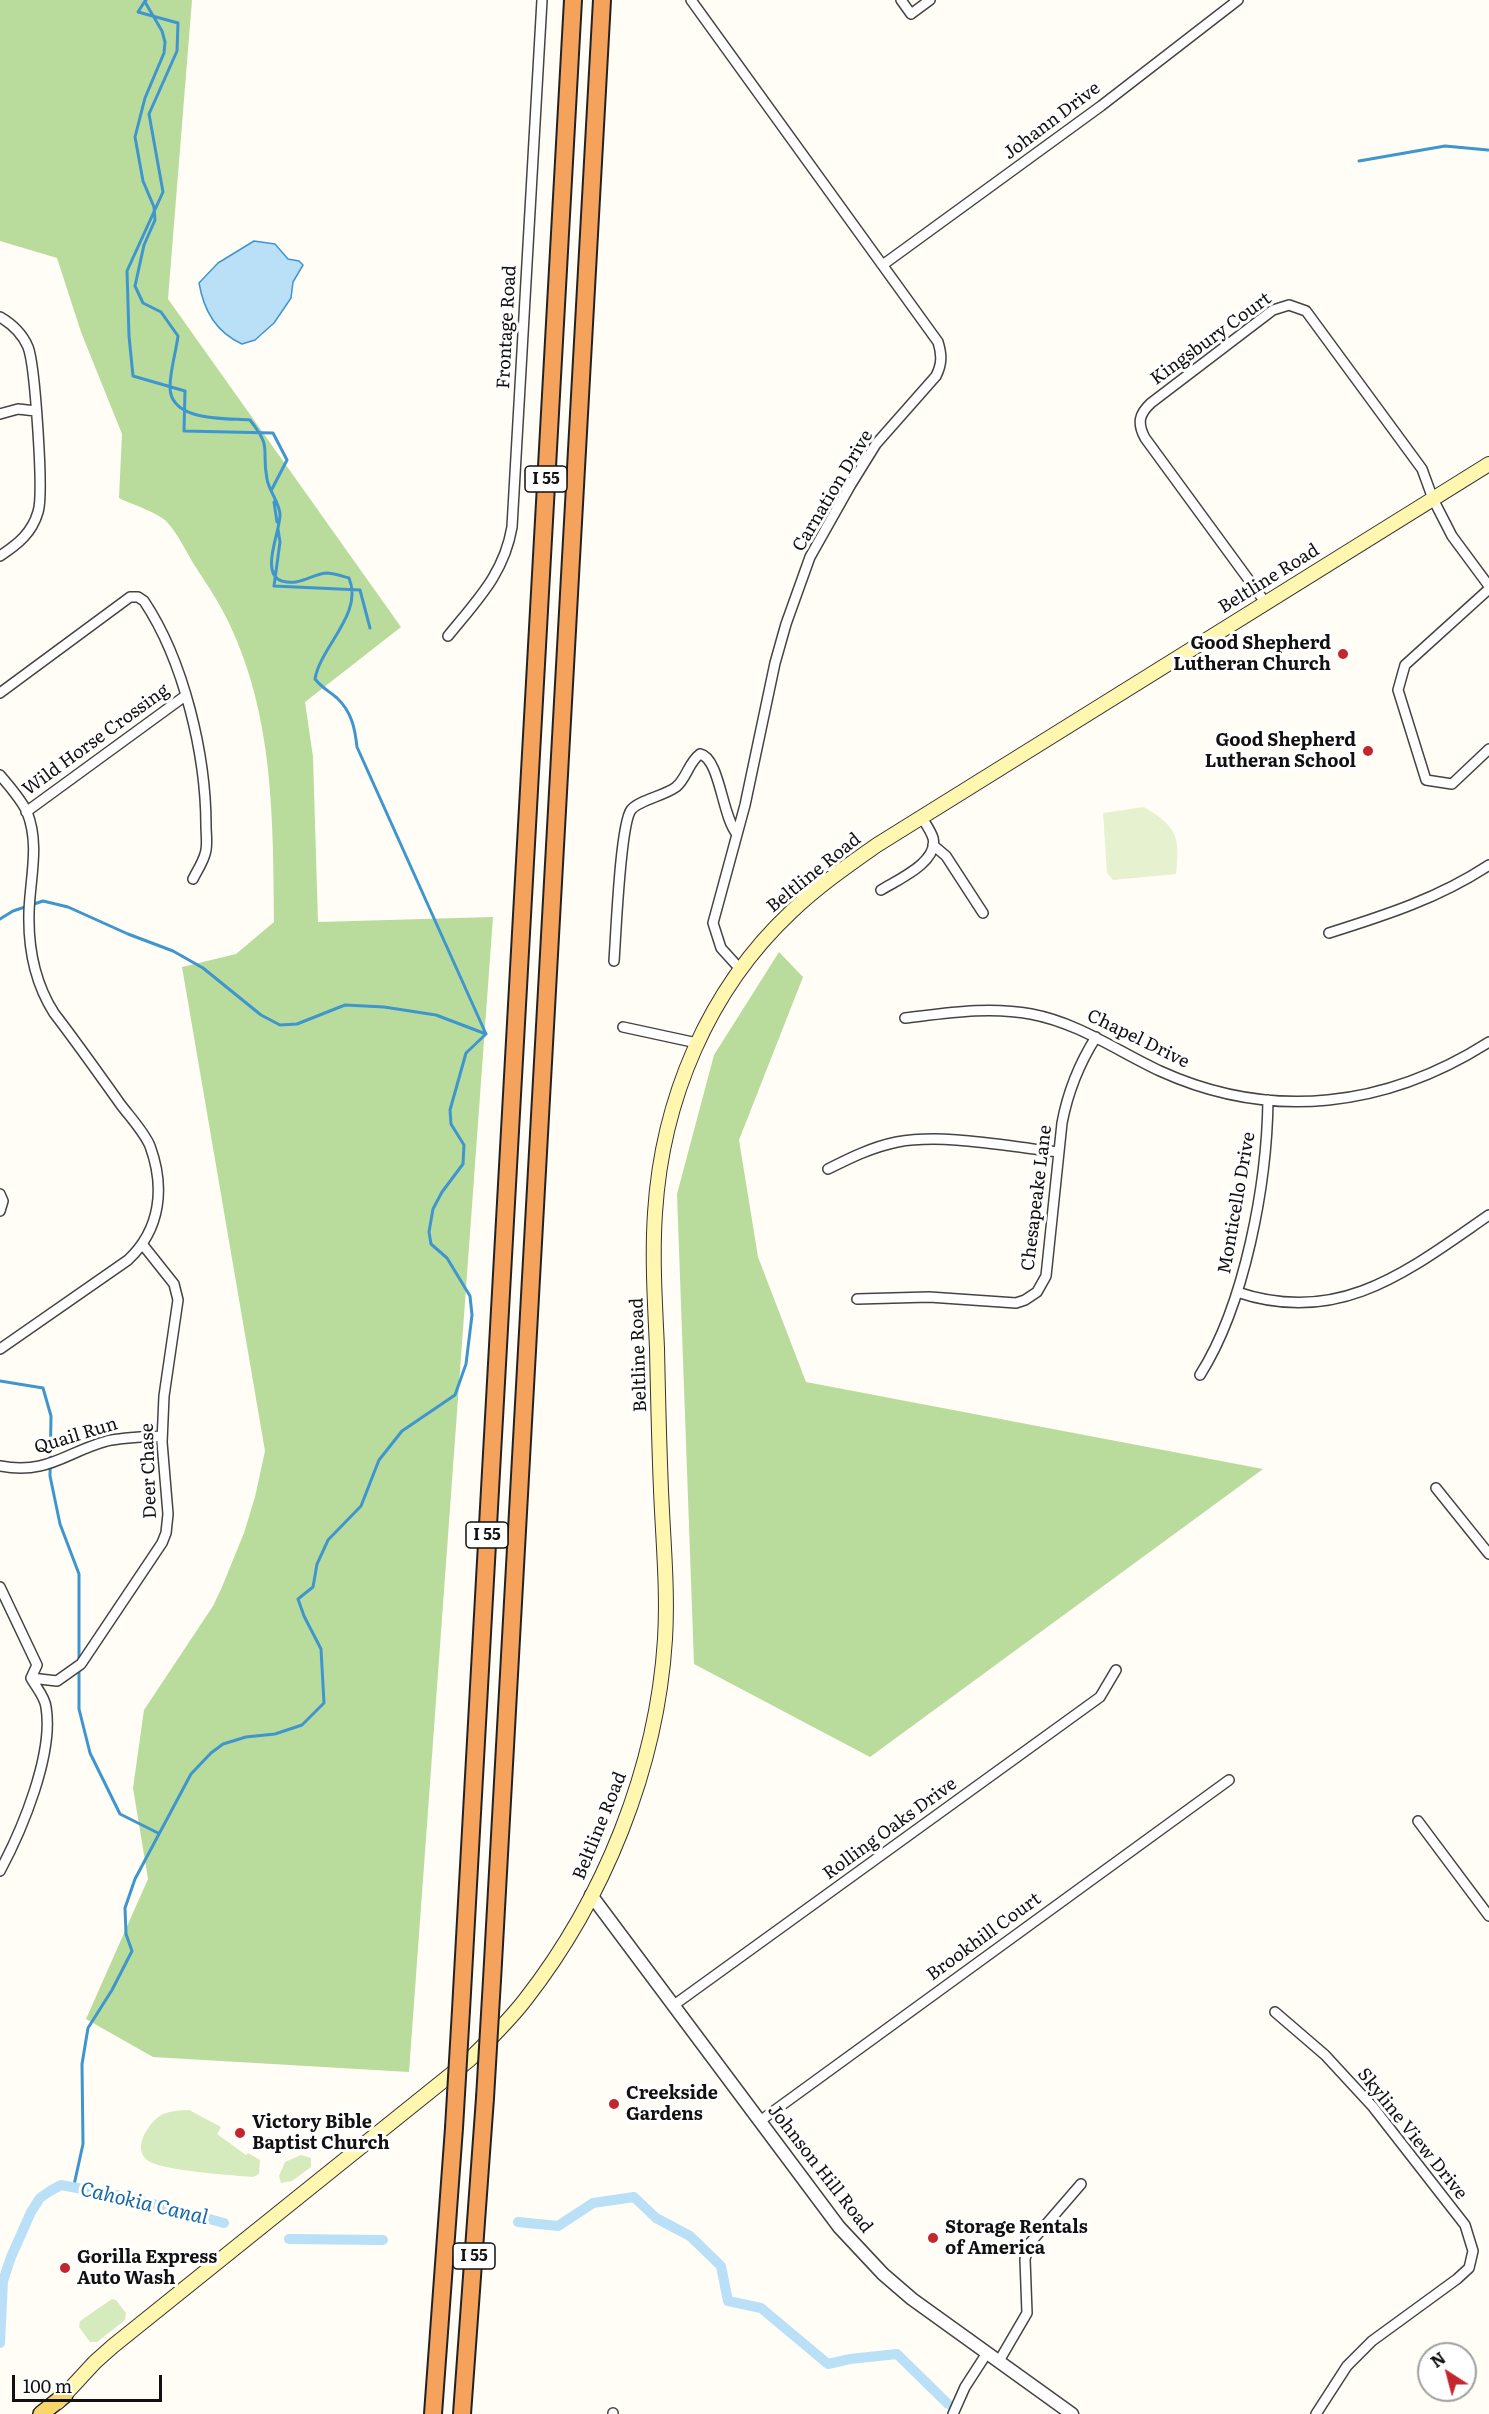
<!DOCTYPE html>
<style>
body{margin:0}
#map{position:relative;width:1489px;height:2414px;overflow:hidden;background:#fffdf5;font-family:Literata,serif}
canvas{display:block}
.north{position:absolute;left:1417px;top:2342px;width:60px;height:60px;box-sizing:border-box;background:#fff;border:2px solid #a0a0a0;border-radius:50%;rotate:324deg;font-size:16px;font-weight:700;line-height:24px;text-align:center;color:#111}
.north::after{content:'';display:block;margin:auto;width:21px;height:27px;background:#c4262e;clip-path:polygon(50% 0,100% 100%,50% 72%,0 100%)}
.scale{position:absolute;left:12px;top:2375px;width:150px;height:27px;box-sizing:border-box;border:3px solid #111;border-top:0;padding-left:8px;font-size:18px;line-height:21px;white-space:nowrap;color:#111;-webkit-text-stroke:4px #fff;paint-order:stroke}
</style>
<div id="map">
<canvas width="1489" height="2414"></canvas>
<div class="north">N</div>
<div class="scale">100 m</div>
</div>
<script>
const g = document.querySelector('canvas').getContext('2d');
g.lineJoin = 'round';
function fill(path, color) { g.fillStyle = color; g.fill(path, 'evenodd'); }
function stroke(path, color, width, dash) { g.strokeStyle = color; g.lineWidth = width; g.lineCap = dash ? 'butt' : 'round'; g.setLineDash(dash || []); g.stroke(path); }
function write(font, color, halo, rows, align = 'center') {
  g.font = font + ' Literata,serif'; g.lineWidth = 6; g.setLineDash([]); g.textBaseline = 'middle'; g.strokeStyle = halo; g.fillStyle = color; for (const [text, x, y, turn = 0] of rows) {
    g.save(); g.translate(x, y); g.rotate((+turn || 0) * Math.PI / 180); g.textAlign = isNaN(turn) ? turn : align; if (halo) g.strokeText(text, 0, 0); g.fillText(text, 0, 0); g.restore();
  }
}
fill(new Path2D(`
 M189,2110L221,2127L217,2134L246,2155L248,2153L260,2160L259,2174L253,2177C232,2175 161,2171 147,2160C136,2151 142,2136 149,2127C160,2111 171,2111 189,2110Z
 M301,2155L311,2158V2167L292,2181L281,2183L279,2176L285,2162Z
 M112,2299L116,2300L126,2313L125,2320L97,2342H90L79,2327L80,2321Z`), '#d5ebbd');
fill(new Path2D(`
 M0,0H192L168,299L401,627L305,702L313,757L318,922L493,917L409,2072L153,2057L86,2019L148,1879L133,1788L144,1710L213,1606L222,1587L244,1533L255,1497L265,1451L182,967L236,954L274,922C273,820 274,717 229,623C220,604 208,586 197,569C187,554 179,535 167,522C159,513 131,504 119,498L122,434L81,332L57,258L0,241Z
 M779,952L803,977L739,1140L758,1257L806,1382L1263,1469L870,1757L694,1664L677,1194L714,1055Z`), '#b9dc9c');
fill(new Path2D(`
 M1144,807C1177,827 1180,836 1176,874L1113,880L1107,873L1103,813Z`), '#e6f2cf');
const water = new Path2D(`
 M254,241L275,244L288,259L299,261L303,265L293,282L291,298L274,323L255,340L242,344C216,332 204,311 199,283L218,263Z`);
fill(water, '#b9e0f7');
stroke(water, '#3f96cf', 1.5);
stroke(new Path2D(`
 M146,0L145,2L162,31L165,42L164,53L145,98L135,137L143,181L154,207L155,220L144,245L135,286L143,303L161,312L178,336C176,352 170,371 170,387C170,422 226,418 250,420C273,449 261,448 267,479C269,491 279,502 280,514C281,530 259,574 282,581C300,586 310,575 326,573C333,573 342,576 349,578C364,614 320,647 315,679C322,688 329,691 337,698C352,712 355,729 357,747L486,1034
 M145,1L138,12L178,23L177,51L149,114L163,192L127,271L129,336L133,376L185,391L184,431L273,433L287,460L272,489
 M1359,161L1445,146L1488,150
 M274,502L277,522
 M278,529L280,542L274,586L360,590L370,628
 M0,919L13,911L43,901L68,907L128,934L173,951L203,968L261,1015L280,1025L297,1024L345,1005L384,1007L436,1015L486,1034
 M0,1381L43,1388L51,1416L50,1476L60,1524L79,1574V1661
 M79,1668V1709L90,1753L120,1814L158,1833
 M74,2185L83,2144L82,2064L88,2028L112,1990L132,1951L126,1934L125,1908L135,1879L191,1774L211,1753L223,1744L246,1737L275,1734L302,1725L324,1703L321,1649L304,1616L298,1599L313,1587L317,1564L328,1540L361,1506L379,1460L402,1431L455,1395L466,1364L472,1315L470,1296L447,1258L431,1244L429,1232L433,1209L442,1192L463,1164L464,1145L451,1124L450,1110L466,1053L486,1034`), '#3f96cf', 3);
stroke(new Path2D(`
 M518,2222L558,2226L593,2203L634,2197L656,2218L690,2236L721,2266L728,2301L761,2308L828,2364L850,2359L897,2354L948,2404
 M289,2239L383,2240
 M0,2343L3,2281L11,2257L31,2212L40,2198L50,2191L61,2185L131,2198L224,2223`), '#b9e0f7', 10);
const minor = new Path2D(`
 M691,0L938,342C942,355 942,364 936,376L876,444L850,486L810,557L786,624L775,663L745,805L713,923L721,948L740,969
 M901,0L911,14L930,0
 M884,264L1101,106L1238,0
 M0,317C12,324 22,333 28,347C35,365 44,494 38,512C32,533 18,544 0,556
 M0,414L18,409L36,411
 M1489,589L1405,665L1398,690L1426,780L1452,784L1489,749
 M1265,602L1145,438C1137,423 1139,414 1151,403L1273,310L1289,305L1306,311L1422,469L1433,499L1452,536L1489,586
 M448,636C477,600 504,574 512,527L542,0
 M0,693L130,597H138L144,601C184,661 206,755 206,826C206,835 208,846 205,854C203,862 197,871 193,879
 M0,775C9,786 21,799 27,812C40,845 30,878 29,912C28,947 35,983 54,1013C77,1043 99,1074 121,1105C131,1118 144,1132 150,1146C165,1187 161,1229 128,1260L0,1349
 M26,812L185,696
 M933,845L946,856L983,913
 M881,890C897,880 939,862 933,838C931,831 925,823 921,816
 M1329,933C1386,915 1439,898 1489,865
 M614,961C616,935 620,826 631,810C639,800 664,796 676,787C687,778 688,763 700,754C720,758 722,817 737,834
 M905,1018C947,1013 989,1006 1031,1014C1079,1023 1117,1051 1160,1071C1272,1122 1387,1107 1489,1042
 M623,1027L697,1043
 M828,1169C850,1158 872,1147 897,1142C945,1133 1010,1147 1059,1152
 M0,1194L3,1201L0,1211
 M1237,1292C1340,1327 1409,1270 1489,1215
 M857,1299L929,1297L1016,1303L1025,1300L1037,1292L1046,1276L1062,1123C1068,1091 1079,1064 1096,1037
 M1200,1375C1245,1304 1267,1184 1268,1100
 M0,1466C48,1475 66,1452 107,1441C125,1437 144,1437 162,1436
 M1436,1488L1489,1554
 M0,1587L37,1665L31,1678
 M31,1678L57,1681L81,1664L162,1543L166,1533L168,1514L162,1442L164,1396L178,1300L174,1284L143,1245
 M1418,1821L1489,1916
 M0,1871C22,1830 54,1754 46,1707C45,1697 36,1687 31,1678
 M674,2005L1100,1697L1116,1670
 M1275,2012L1325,2055L1373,2107L1465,2225L1473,2251L1469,2268L1457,2279L1372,2341L1347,2366L1316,2414
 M760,2121L1229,1780
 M999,2361L1027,2313L1025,2259L1030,2243L1081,2184
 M613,2413V2414
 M953,2414L965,2387L987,2353`);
const tertiary = new Path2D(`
 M591,1895L839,2227L883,2274L912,2299L1072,2414`);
const secondary = new Path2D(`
 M58,2402L95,2362L113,2346L469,2060C489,2040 508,2022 525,2000C604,1899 657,1768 665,1639C668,1590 663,1540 661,1490C659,1443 658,1396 657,1348C655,1303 652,1258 655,1213C662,1100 708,990 791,912C817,887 847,866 877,845L1489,464`);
const primary = new Path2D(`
 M41,2414L65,2395`);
const motorway = new Path2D(`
 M492,1980L602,0
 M461,2010L573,0
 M433,2414L454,2128
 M462,2414L485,2098`);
stroke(minor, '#444', 12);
stroke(tertiary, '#444', 15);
stroke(secondary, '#333', 16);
stroke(primary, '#222', 18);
stroke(motorway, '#222', 20);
stroke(minor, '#fff', 9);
stroke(tertiary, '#fff', 12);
stroke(secondary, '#fff6b0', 14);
stroke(primary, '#f9d66b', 15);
stroke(motorway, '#f5a25d', 16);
const motorwayBridge = new Path2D(`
 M485,2098L492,1980
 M454,2128L461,2010`);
stroke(motorwayBridge, '#222', 20, []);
stroke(motorwayBridge, '#f5a25d', 16);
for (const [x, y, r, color] of [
 [1343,654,6,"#c4262e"],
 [1368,751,6,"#c4262e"],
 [614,2104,6,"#c4262e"],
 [240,2133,6,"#c4262e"],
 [933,2238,6,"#c4262e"],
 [65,2268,6,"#c4262e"]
]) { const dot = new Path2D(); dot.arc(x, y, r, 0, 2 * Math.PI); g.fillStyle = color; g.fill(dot); stroke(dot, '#fff', 2); }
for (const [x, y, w] of [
 [546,479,42],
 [487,1535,42],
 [474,2256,42]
]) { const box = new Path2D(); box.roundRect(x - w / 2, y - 13, w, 26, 4.5); g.fillStyle = '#fff'; g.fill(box); stroke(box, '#111', 1.5); }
write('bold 16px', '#111', null, [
 ["I 55",546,479],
 ["I 55",487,1535],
 ["I 55",474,2256]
]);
write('18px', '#111', '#fff', [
 ["Johann Drive",1052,121,-37],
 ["Frontage Road",507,327,-87],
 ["Kingsbury Court",1211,339,-36],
 ["Carnation Drive",833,491,-59],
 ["Beltline Road",1269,579,-32],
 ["Wild Horse Crossing",96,740,-36],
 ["Beltline Road",814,873,-39],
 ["Chapel Drive",1138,1039,26],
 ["Chesapeake Lane",1037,1198,-83],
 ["Monticello Drive",1237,1203,-80],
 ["Beltline Road",639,1355,-92],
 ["Quail Run",76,1436,-17],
 ["Deer Chase",149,1471,-92],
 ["Beltline Road",600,1826,-68],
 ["Rolling Oaks Drive",890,1829,-36],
 ["Brookhill Court",984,1937,-36],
 ["Skyline View Drive",1412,2134,51],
 ["Johnson Hill Road",820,2169,52]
]);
write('bold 18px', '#111', '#fff', [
 ["Good Shepherd",1331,644,"right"],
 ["Lutheran Church",1331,665,"right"],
 ["Good Shepherd",1356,741,"right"],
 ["Lutheran School",1356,762,"right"],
 ["Creekside",626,2094],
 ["Gardens",626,2115],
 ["Victory Bible",252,2123],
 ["Baptist Church",252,2144],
 ["Storage Rentals",945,2228],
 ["of America",945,2249],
 ["Gorilla Express",77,2258],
 ["Auto Wash",77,2279]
], 'left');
write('italic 20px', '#1768a6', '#fff', [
 ["Cahokia Canal",144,2204,13]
]);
</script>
